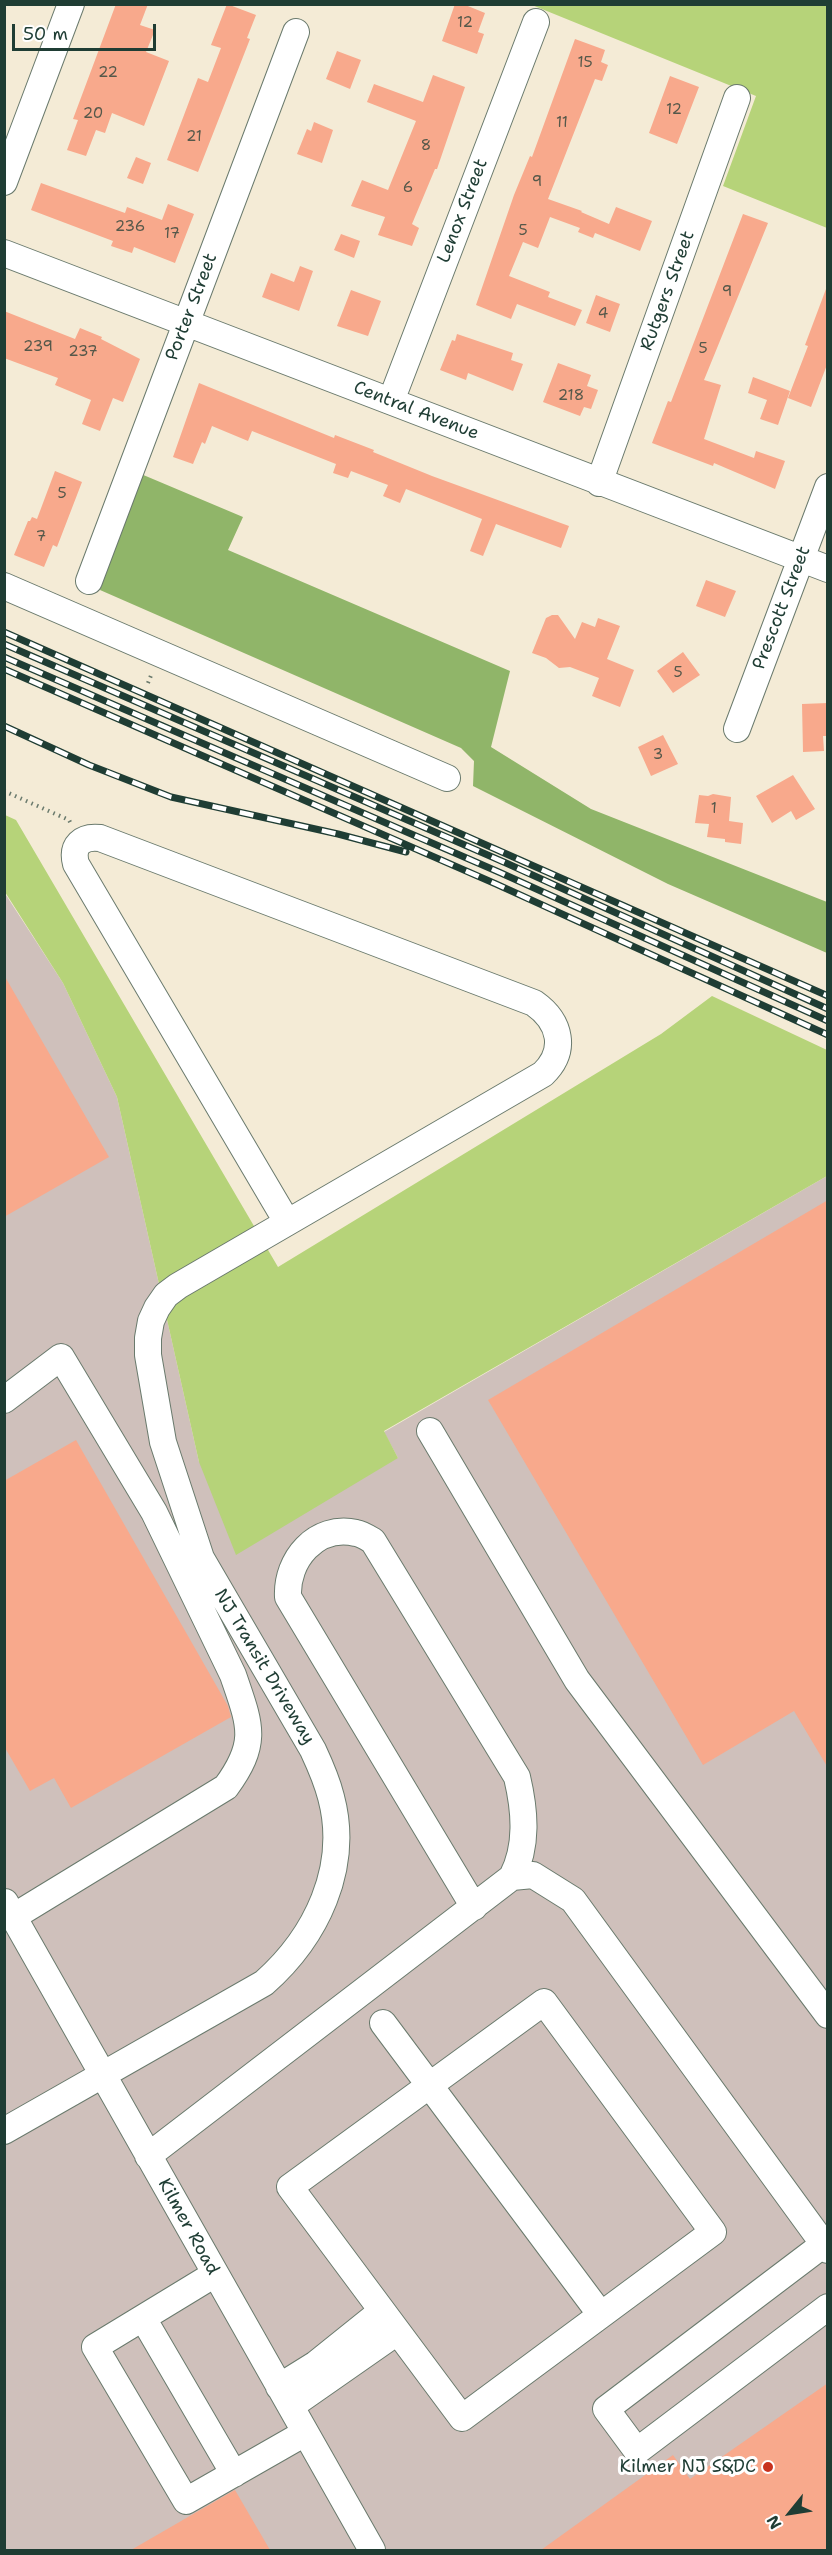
<!DOCTYPE html>
<style>
body{margin:0}
#map{position:relative;width:832px;height:2555px;overflow:hidden;background:#f4ebd6;font-family:"Shantell Sans",sans-serif}
canvas{display:block}
.frame{position:absolute;inset:0;border:6px solid #1f3d34;pointer-events:none}
.north{position:absolute;left:760px;top:2483px;width:60px;height:60px;-webkit-text-stroke:4px #fff;paint-order:stroke;rotate:240deg;font-size:16px;font-weight:700;line-height:24px;text-align:center;color:#1f3d34}
.north::after{content:'';display:block;margin:auto;width:21px;height:27px;background:#1f3d34;clip-path:polygon(50% 0,100% 100%,50% 72%,0 100%)}
.scale{position:absolute;left:12px;top:24px;width:144px;height:27px;box-sizing:border-box;border:3px solid #1f3d34;border-top:0;padding-left:8px;font-size:18px;line-height:21px;white-space:nowrap;color:#1f3d34;-webkit-text-stroke:4px #fff;paint-order:stroke}
</style>
<div id="map">
<canvas width="832" height="2555"></canvas>
<div class="frame"></div>
<div class="north">N</div>
<div class="scale">50 m</div>
</div>
<script>
const g = document.querySelector('canvas').getContext('2d');
g.lineJoin = 'round';
function fill(path, color) { g.fillStyle = color; g.fill(path, 'evenodd'); }
function stroke(path, color, width, dash) { g.strokeStyle = color; g.lineWidth = width; g.lineCap = dash ? 'butt' : 'round'; g.setLineDash(dash || []); g.stroke(path); }
function write(font, color, halo, rows, align = 'center') {
  g.font = font + ' "Shantell Sans",sans-serif'; g.lineWidth = 6; g.setLineDash([]); g.textBaseline = 'middle'; g.strokeStyle = halo; g.fillStyle = color; for (const [text, x, y, turn = 0] of rows) {
    g.save(); g.translate(x, y); g.rotate((+turn || 0) * Math.PI / 180); g.textAlign = isNaN(turn) ? turn : align; if (halo) g.strokeText(text, 0, 0); g.fillText(text, 0, 0); g.restore();
  }
}
fill(new Path2D(`
 M4,892L63,983L117,1097L199,1462L398,1458L384,1432L827,1176V2550H5Z`), '#cfc0bb');
fill(new Path2D(`
 M532,5H827V228L723,186L756,96Z
 M5,815L16,820L278,1267L661,1034L712,996L827,1050V1176L384,1431L398,1458L236,1555L199,1462L117,1097L63,983L5,892Z`), '#b6d379');
fill(new Path2D(`
 M141,474L243,517L228,550L510,671L491,747L591,809L827,902V953L668,884L473,786L474,761L461,748L100,590Z`), '#90b569');
fill(new Path2D(`
 M116,4H148L140,25L155,30L146,52L169,61L144,126L112,113L105,133L96,130L86,156L67,150L78,120L73,119Z
 M227,4L256,15L247,38L250,39L198,172L167,160L198,78L208,82L221,48L211,45Z
 M455,4H463L485,13L478,32L484,34L477,54L442,41Z
 M575,39L605,50L601,62L608,65L602,81L595,79L548,199L582,211L581,212L609,224L616,207L652,221L640,251L595,233L593,238L578,232L580,228L550,217L538,248L523,242L509,276L550,292L548,297L582,310L575,326L517,304L511,319L476,305L514,195L530,156L532,157Z
 M337,51L361,60L350,89L326,79Z
 M433,75L465,87L437,169H435L412,224L419,228L412,246L378,235L385,217L351,206L362,180L388,190L416,121L367,102L374,84L423,102Z
 M670,76L699,87L677,144L649,133Z
 M314,122L333,130L322,163L297,154L307,129L311,131Z
 M136,157L151,163L143,184L127,178Z
 M41,183L125,213L127,207L162,220L168,204L194,214L175,263L134,247L132,253L111,246L113,241L31,210Z
 M743,214L768,223L704,380L721,385L704,439L754,458L756,451L785,461L775,489L714,463L713,466L652,443L668,401L671,402Z
 M341,234L360,241L354,258L334,250Z
 M300,266L313,271L299,311L262,297L271,273L294,282Z
 M826,289H828V362L811,407L788,398L808,346L805,345Z
 M351,290L381,301L368,336L337,326Z
 M596,295L620,304L610,332L586,323Z
 M4,311L75,339L80,328L102,337L101,339L140,359L123,402L113,398L100,431L82,424L91,400L55,385L58,378L4,358Z
 M457,334L513,353L511,360L523,364L513,391L468,373L466,380L440,370L452,340L455,341Z
 M558,363L591,375L587,386L598,390L591,409L584,407L580,416L543,402Z
 M753,377L790,391L778,425L760,419L767,400L748,393Z
 M199,383L334,438L335,435L374,450L373,452L432,476L569,526L561,548L496,524L483,556L470,551L482,519L406,489L400,503L383,496L388,485L351,471L348,478L333,473L336,464L252,431L248,441L212,426L205,444L202,442L193,464L173,457Z
 M55,471L82,482L57,547L53,545L44,567L14,555L28,521H30L32,517L37,519Z
 M706,580L736,591L725,617L696,606Z
 M552,615H558L575,639L582,622L595,627L598,618L620,626L607,659L634,670L620,707L592,696L599,678L570,667L559,668L546,658L532,653L546,618Z
 M683,652L700,675L673,693L657,671Z
 M828,703V736H823L824,751L803,752L802,704Z
 M663,735L678,764L651,776L638,747Z
 M793,775L815,809L796,820L791,811L772,823L756,796Z
 M713,794L731,797L729,821L743,823L741,844L725,842V839L707,837L709,824L695,823L699,795L708,796Z
 M4,975L109,1157L4,1217Z
 M828,1200V1768L794,1711L703,1765L488,1400Z
 M76,1440L228,1706L231,1717L71,1808L54,1778L30,1791L4,1746V1481Z
 M828,2383V2550H541L673,2455L690,2479Z
 M235,2490L270,2550H131L233,2491Z`), '#f8a98c');
const minor = new Path2D(`
 M4,182L71,4
 M4,253L828,569
 M391,401L536,22
 M599,483L737,98
 M89,581L296,32
 M4,586L447,778
 M737,729L828,487
 M4,1400L61,1357L154,1512L233,1675C250,1725 259,1742 226,1787L13,1917
 M430,1431L577,1680L828,2015
 M5,1902L372,2550
 M474,1907L288,1597C286,1560 316,1524 356,1533C362,1534 368,1538 373,1541L517,1777C525,1811 528,1846 512,1877
 M544,2002L713,2232L462,2418L290,2187Z
 M383,2023L601,2315
 M4,2131L264,1983C316,1937 350,1868 331,1797C327,1781 320,1765 313,1750L201,1558L163,1442L148,1355V1338L151,1321L157,1308L166,1295L178,1286C300,1215 421,1145 543,1074C567,1051 561,1022 534,1003L100,838C82,836 71,845 76,864L287,1222
 M148,2156L512,1877L533,1875L573,1900L828,2250
 M824,2244L606,2409L637,2451L828,2307
 M215,2274L95,2347L186,2501L305,2433
 M143,2318L234,2474
 M279,2387L316,2364L382,2311
 M291,2406L397,2332`);
stroke(minor, '#6a7a6d', 28);
stroke(new Path2D(`
 M148,683L152,673
 M4,791L69,820L71,824`), '#6a7a6d', 4, [1.5, 4.5]);
stroke(minor, '#fff', 26);
const rail = new Path2D(`
 M4,632L828,996
 M4,644L506,863L828,1009
 M4,657L501,873L828,1021
 M4,669L496,884L828,1035
 M4,726L89,765L171,797L338,834L406,852`);
stroke(rail, '#1f3d34', 7);
stroke(rail, '#fff', 4.5, [14]);
for (const [x, y, r, color] of [
 [768,2467,6,"#c8321e"]
]) { const dot = new Path2D(); dot.arc(x, y, r, 0, 2 * Math.PI); g.fillStyle = color; g.fill(dot); stroke(dot, '#fff', 2); }
write('15px', '#55584a', null, [
 ["12",465,23],
 ["15",585,63],
 ["22",108,73],
 ["12",674,110],
 ["20",93,114],
 ["11",562,123],
 ["21",194,137],
 ["8",426,146],
 ["9",537,182],
 ["6",408,188],
 ["236",130,227],
 ["5",523,231],
 ["17",172,234],
 ["9",727,292],
 ["4",603,314],
 ["239",38,347],
 ["5",703,349],
 ["237",83,352],
 ["218",571,396],
 ["5",62,494],
 ["7",41,537],
 ["5",678,673],
 ["3",658,755],
 ["1",714,809]
]);
write('18px', '#1f3d34', '#fff', [
 ["Lenox Street",463,211,-69],
 ["Rutgers Street",668,291,-70],
 ["Porter Street",192,307,-69],
 ["Central Avenue",416,411,21],
 ["Prescott Street",782,608,-69],
 ["NJ Transit Driveway",264,1667,59],
 ["Kilmer Road",188,2227,61]
]);
write('18px', '#1f3d34', '#fff', [
 ["Kilmer NJ S&DC",756,2467]
], 'right');
</script>
